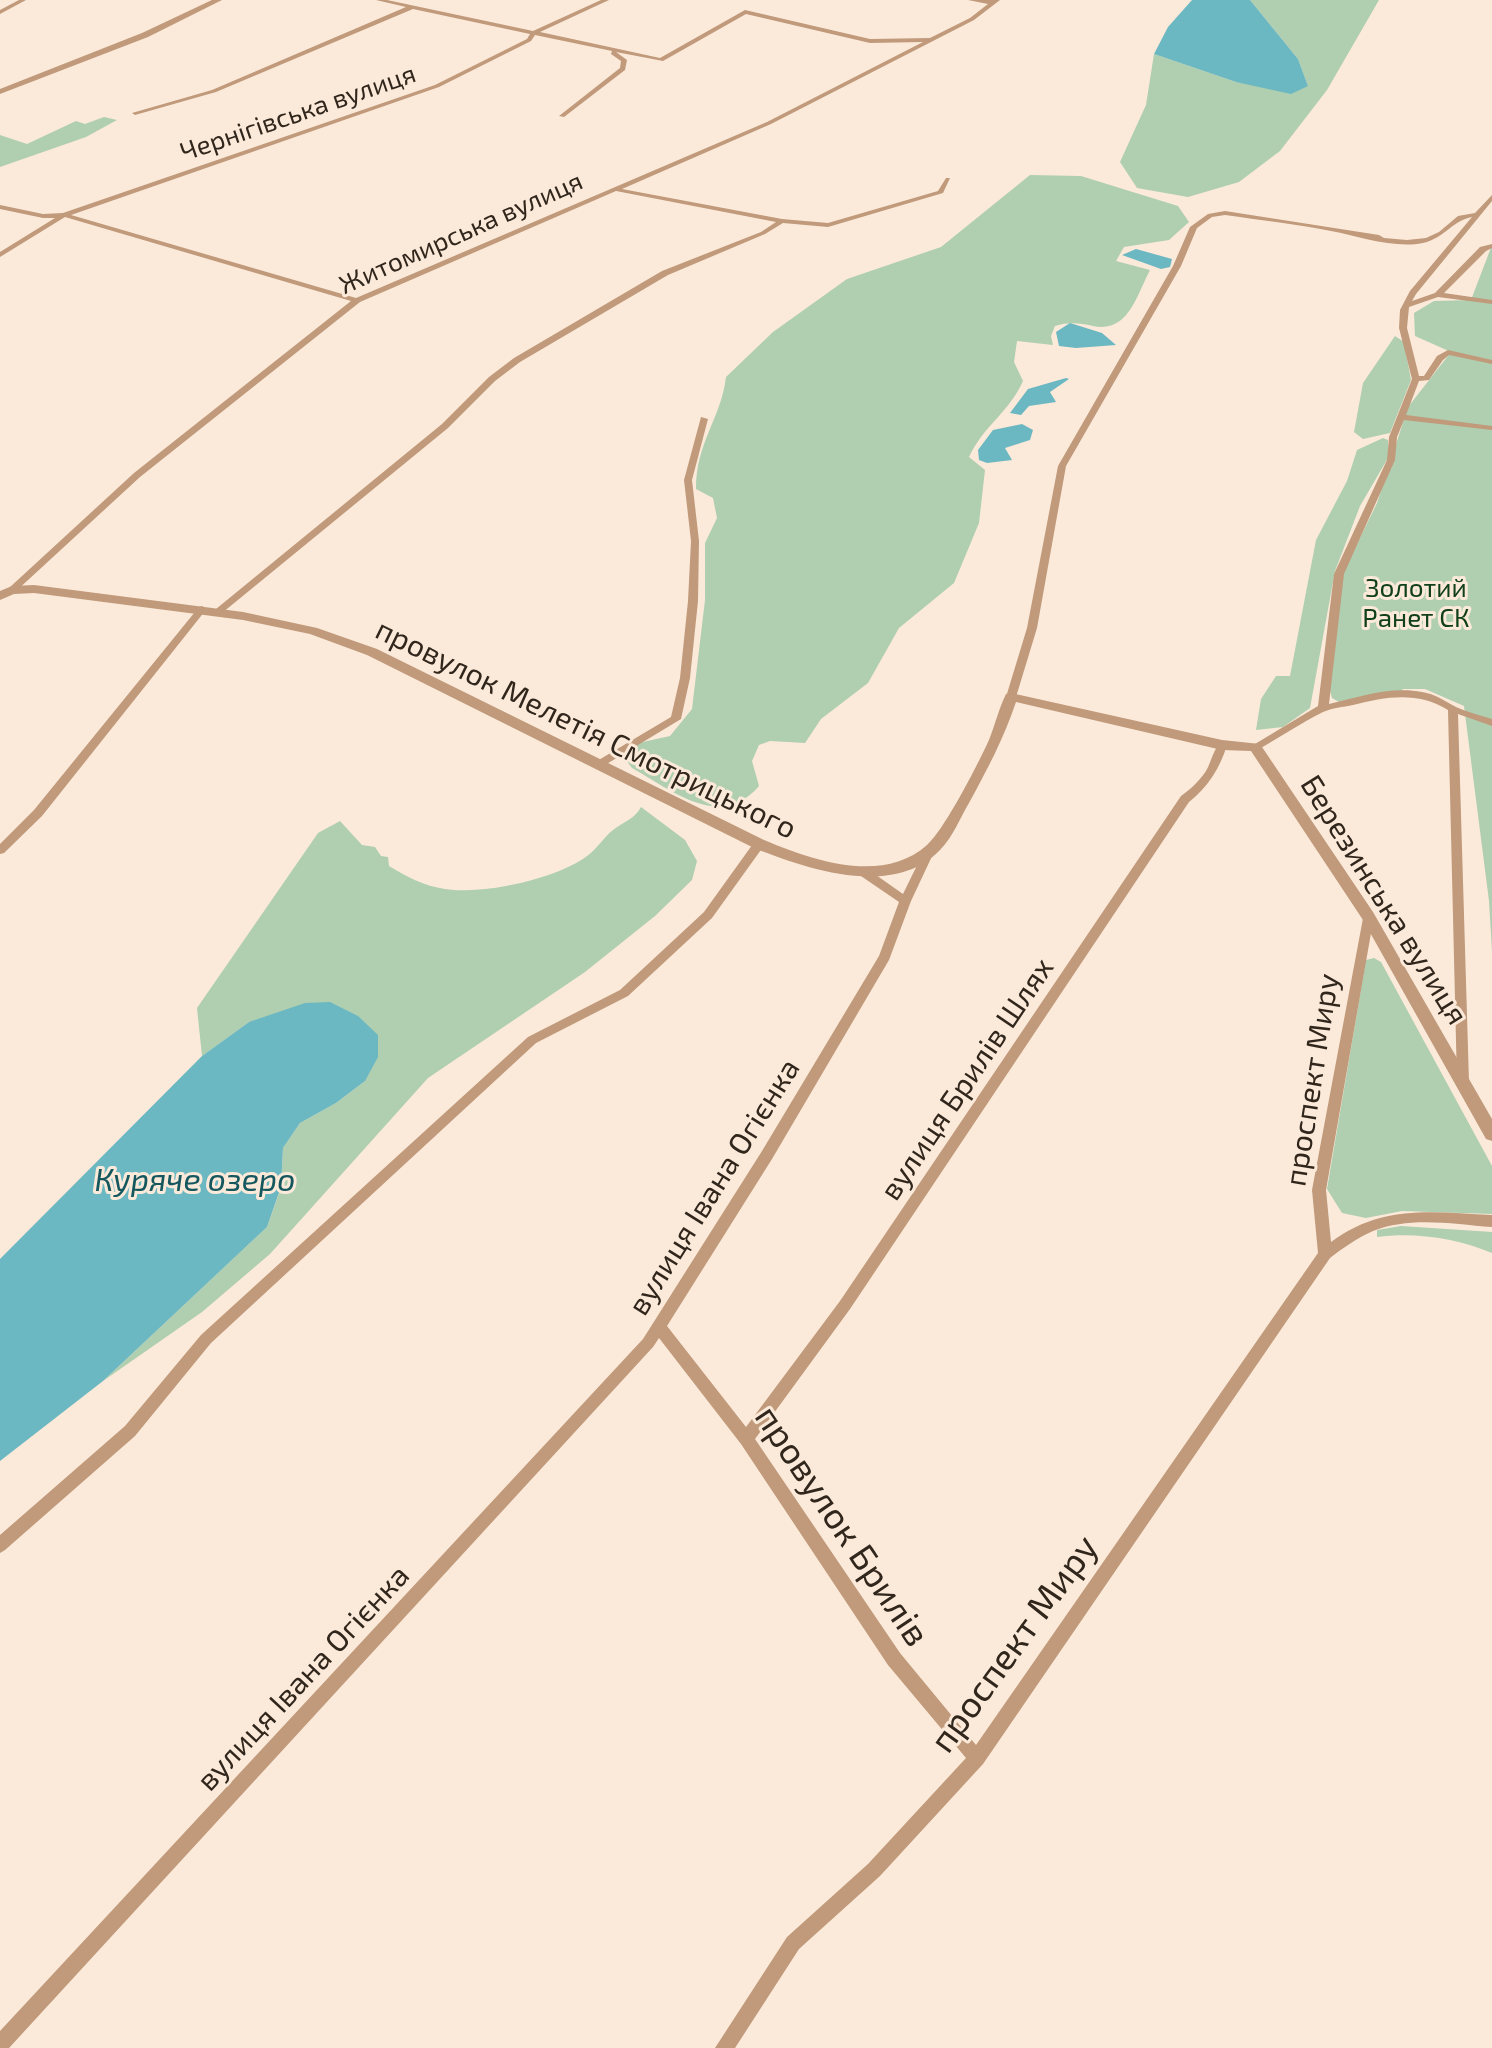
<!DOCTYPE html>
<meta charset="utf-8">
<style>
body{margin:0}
canvas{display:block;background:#fbe9d9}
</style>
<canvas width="1492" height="2048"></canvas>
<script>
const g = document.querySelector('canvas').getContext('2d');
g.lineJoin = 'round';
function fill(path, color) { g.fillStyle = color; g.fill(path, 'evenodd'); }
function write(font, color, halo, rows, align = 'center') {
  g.font = font + ' "Exo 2",sans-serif'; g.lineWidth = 6; g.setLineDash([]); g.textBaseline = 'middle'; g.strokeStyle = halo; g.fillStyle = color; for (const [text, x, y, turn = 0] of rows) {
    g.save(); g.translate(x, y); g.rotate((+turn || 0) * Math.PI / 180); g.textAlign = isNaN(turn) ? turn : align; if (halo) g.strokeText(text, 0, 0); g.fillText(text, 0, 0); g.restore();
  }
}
fill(new Path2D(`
 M1250,0H1379L1327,90L1280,151L1239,182L1188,197L1137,188L1120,162L1146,105L1154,54L1236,82L1308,86L1298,59Z
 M104,117L117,120L86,137L0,167V135L27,144L76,121L85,124Z
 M1030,175L1081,176L1178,206L1189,222L1169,240L1124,247L1116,261L1150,270C1136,297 1128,333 1093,326C1079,323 1069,322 1055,326L1051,336L1053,345L1017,341L1014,362L1023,381C1008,414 984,425 969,457L985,470L979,523L954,583L899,628L868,683L821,719L805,743L770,741L759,745L752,761L759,786C720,831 673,791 632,768L626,760L638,743L670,736L692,709L705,600V543L717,518L713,498L696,489C696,442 721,419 726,377L773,332L847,279L941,247Z
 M1492,245V951L1489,901L1464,706L1425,689H1402L1404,692L1339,702L1332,698L1330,691L1343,573L1377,503L1408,407L1451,352L1415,336L1414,313L1434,301L1471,300Z
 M1395,336L1404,342L1411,380L1390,433L1363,439L1354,432L1363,383Z
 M1383,438L1388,440V458L1360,506L1335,571L1310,708L1283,727L1256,730L1261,699L1276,676H1290L1316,540L1347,481L1357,450Z
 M641,807L685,840L697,861L692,880L655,916L585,972L428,1078L270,1254L202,1312L103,1381L267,1227L281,1188L283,1148L300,1123L336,1103L365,1081L249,1022L202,1056L197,1008L318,833L340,821L362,845L375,847L381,856L388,857L389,866C407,877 424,886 445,889C484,895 556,879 587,856C597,849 604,837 613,830C623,822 635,819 641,807Z
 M1374,958L1381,962L1492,1166V1214L1402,1211L1366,1218L1342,1213L1327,1189L1366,960Z
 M1401,1226L1492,1232V1253C1456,1238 1415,1232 1377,1237V1230Z`), '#afcfb0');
fill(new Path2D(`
 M1192,0H1250L1298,59L1308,86L1291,94L1236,82L1154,54L1168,27Z
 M1136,249L1172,259L1170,267L1161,269L1122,255Z
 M1070,323L1102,333L1116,345L1076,348L1059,346L1056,332Z
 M1066,378L1069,379L1050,392L1056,402L1029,406L1021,415L1010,413L1028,389Z
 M1022,424L1033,430L1030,440L1005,448L1012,460L987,463L979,460L978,450L993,430Z
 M330,1002L358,1016L378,1035V1057L365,1081L336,1103L300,1123L283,1148L281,1187L267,1227L103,1381L0,1461V1259L202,1056L249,1022L305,1003Z`), '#6bb8c2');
fill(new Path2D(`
 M19,0H26L0,14V10Z
 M376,0H387L533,31L601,0H609L540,32L660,58L745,10L870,39L930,38L970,18L988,4L968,0H1000L974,20L771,124L622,189L782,219L828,223L938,191L946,178H950L943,193L828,227L783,223L765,234L668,275L520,362L495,381L448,428L222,613H216V609L442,424L489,377L514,358L662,271L761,232L776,222L616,191L360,302L140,477L15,592H9V588L134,473L351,301L65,217L0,257V252L55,218H43L0,209V205L43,214L63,213L435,85L527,39L530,34L413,9L216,92L135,115L132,113L212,90L406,7ZM746,14L870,43L923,42L767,122L356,298L71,215L439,87L531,41L535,35L612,51L611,54L621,61L620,68L559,116L564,117L625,70L627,60L616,52L663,61Z
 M1492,195V201L1416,294L1412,301L1435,293L1480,247L1492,244V248L1486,251L1444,293L1492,300V304L1438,297L1409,307L1407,328L1419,376H1424L1437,356L1448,350L1492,360V364L1449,355L1443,360L1429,380L1419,381L1406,415L1492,426V430L1404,420L1397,437L1395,460L1344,574L1329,704C1359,697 1391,686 1422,692C1435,694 1445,701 1456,707C1467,712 1480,715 1492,719V726L1458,714L1469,1082L1467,1085H1459L1457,1082L1448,710C1417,691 1386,697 1353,705C1343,707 1332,708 1323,712C1301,723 1280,737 1259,749H1251L1250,747L1318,706L1334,574L1387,460L1389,437L1412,379L1399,328L1400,310L1410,291L1472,217C1450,221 1444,241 1417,244C1388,247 1358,236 1331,231C1296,224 1260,220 1225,215L1212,217L1197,228L1181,266L1066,466L1037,628L1016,697L1011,700L1006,697L1027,628L1058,466L1173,266L1190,227L1208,214L1225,211L1379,235L1384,238L1407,240L1426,238L1439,232L1458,216L1475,213Z
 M701,417L708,419L692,480L699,541L698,601L690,678L681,719L605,765H597L596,763L597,761L671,717L680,678L688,601L691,541L684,480Z
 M202,606L207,609L205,611L42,816L4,853L0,854V844L34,810L199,607Z
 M1222,742L1227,745C1220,768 1208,787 1189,802L850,1309L755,1439L900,1653L976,1745L1318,1253L1312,1190L1364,913L1368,912L1374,916L1326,1190L1331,1242C1382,1204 1432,1212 1492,1215V1227C1453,1224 1410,1216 1373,1231C1357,1238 1343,1248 1330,1258L983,1764L880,1876L799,1949L735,2048H715L787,1937L868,1864L966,1758L888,1665L741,1444L659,1338L653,1347L9,2048H0V2031L643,1339L762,1151L879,956L899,902L858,874L856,871L858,868H866L903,894L925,849H933L934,852L911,901L889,960L772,1159L667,1326L746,1427L840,1301L1181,796C1191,789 1199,781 1206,771C1212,761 1213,748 1222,742Z
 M759,840L763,841L764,844L763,847L712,918L628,996L536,1043L211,1343L135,1436L5,1550L0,1553V1535L125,1426L201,1335L528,1037L620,990L704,912L755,841Z`), '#c09a7b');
fill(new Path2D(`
 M212,0H222L148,37L0,94V89L142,33Z
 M34,585L243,612L317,628L377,649L764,840C812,860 882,885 927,845C945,829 978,764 989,740C995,725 999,708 1006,694L1011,693L1222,740L1260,744L1373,912L1492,1119V1141L1486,1139L1363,920L1251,751L1222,750L1016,702C1004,738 987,770 969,803C960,818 953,837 940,850C893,899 807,869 754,848L367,655L310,634L243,620L34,593L14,594L0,600V591L12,586Z`), '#c09a7b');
write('26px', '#31261c', '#fbe9d9', [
 ["Чернігівська вулиця",298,113,-19],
 ["Житомирська вулиця",461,233,-24]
]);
write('26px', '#0f4017', '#fbe9d9', [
 ["Золотий",1416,588],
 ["Ранет СК",1416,618]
]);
write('30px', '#31261c', '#fbe9d9', [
 ["провулок Мелетія Смотрицького",586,729,26],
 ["Березинська вулиця",1384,900,58],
 ["вулиця Брилів Шлях",967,1079,-56],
 ["проспект Миру",1312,1080,-81],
 ["вулиця Івана Огієнка",714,1187,-58],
 ["вулиця Івана Огієнка",303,1678,-47]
]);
write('italic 32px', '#14575e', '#fbe9d9', [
 ["Куряче озеро",195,1180]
]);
write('36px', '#31261c', '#fbe9d9', [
 ["провулок Брилів",842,1526,56],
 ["проспект Миру",1014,1644,-54]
]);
</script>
